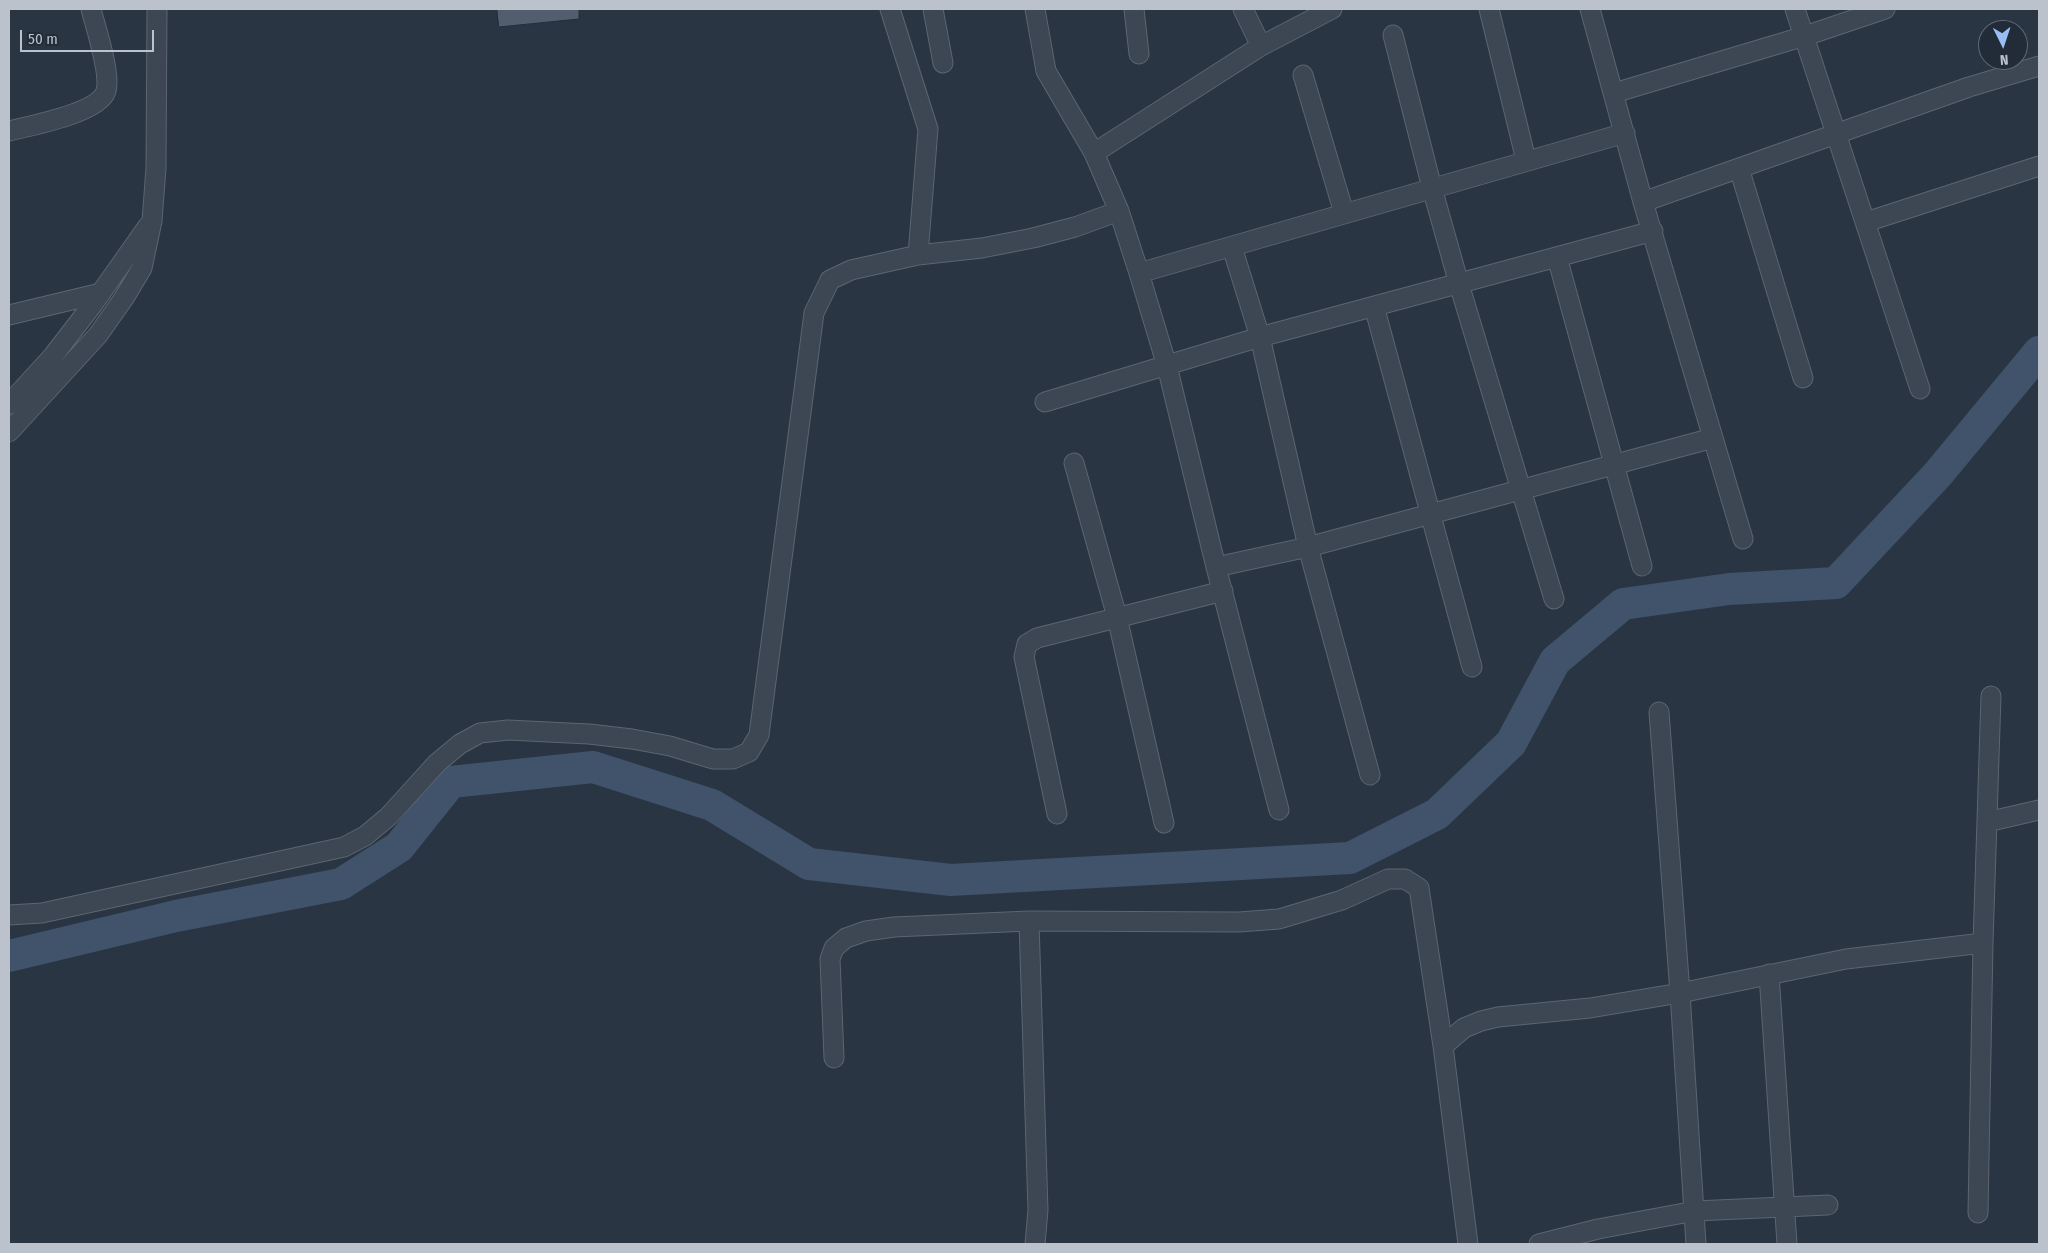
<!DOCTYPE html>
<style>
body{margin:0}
#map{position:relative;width:2048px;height:1253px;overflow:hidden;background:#293543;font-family:"Fira Sans Condensed",sans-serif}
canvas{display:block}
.frame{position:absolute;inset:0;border:10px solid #bbc2cc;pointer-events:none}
.north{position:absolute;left:1978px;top:20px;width:50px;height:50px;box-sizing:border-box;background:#222c38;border:1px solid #5f6873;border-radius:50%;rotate:176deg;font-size:14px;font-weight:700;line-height:20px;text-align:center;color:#bbc2cc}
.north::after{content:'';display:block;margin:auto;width:18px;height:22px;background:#98bef4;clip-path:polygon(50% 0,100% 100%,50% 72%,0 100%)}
.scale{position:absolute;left:20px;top:30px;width:134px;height:22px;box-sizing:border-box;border:2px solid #bbc2cc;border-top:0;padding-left:6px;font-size:15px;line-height:18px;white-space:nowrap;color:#bbc2cc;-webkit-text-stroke:4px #222c38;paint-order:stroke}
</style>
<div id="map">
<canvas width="2048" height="1253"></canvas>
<div class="frame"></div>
<div class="north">N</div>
<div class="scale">50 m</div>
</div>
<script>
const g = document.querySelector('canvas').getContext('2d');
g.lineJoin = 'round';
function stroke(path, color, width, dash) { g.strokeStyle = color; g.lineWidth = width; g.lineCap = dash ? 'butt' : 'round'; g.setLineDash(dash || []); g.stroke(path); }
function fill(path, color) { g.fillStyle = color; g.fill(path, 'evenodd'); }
stroke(new Path2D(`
 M9,956L176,916L341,884L399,847L451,782L593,767L712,805L809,864L951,880L1350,858L1437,814L1511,743L1555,661L1623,604L1729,589L1836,583L1938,474L2039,352`), '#40536b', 32);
const building = new Path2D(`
 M497,9H579V19L499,27Z`);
fill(building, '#525e6e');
stroke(building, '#242e3a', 1);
const minor = new Path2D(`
 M890,9L928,129L918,255
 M933,9L943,63
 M1035,9L1046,71L1094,153L1119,211L1139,273L1167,366L1216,567L1279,810
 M1134,9L1139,54
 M1243,9L1261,46
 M1489,9L1526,160
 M1590,9L1643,202L1743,539
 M1795,9L1920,389
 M1393,35L1432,188L1459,284L1554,599
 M1303,75L1344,213
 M1614,93L1805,36L1885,9
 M9,131C30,126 99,113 106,91C111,73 96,29 91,9
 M1094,153L1261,46L1332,9
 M1739,168L1803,378
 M1643,202L1969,87L2039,66
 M1866,222L2039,166
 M1232,247L1260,337L1308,547L1370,775
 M1557,257L1642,566
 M1139,273L1625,133
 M1374,306L1472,667
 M9,315L101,293
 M1045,402L1260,337L1653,231
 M9,404L53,356L93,304L148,226
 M9,432L98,335L124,298L142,268L152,221L156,168L157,9
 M1074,463L1117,617L1164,823
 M1216,567L1308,547L1713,438
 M1659,712L1680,993L1696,1244
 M1057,814L1024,657L1027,644L1037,638L1223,591
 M1987,822L2039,810
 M9,915L42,913L344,847L365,836L389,816L437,763L460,744L480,733L508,730L589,734L632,739L670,746L713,759H733L749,752L759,735L814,313L830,280L851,270L918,255L982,248L1033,238L1075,227L1119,211
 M1029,921L1038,1210L1035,1244
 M1769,974L1787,1244
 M1443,1046L1464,1028L1481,1021L1498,1017L1590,1008L1680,993L1846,959L1983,943L1991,696
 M834,1058L830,959L834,948L846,938L866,931L894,927L1029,921L1239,922L1279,919L1342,900L1388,879H1405L1419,888L1443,1046L1468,1244
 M1978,1213L1983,943
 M1539,1244L1598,1229L1695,1211L1828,1205`);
stroke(minor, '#5c6570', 21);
stroke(minor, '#3d4753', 19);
</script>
